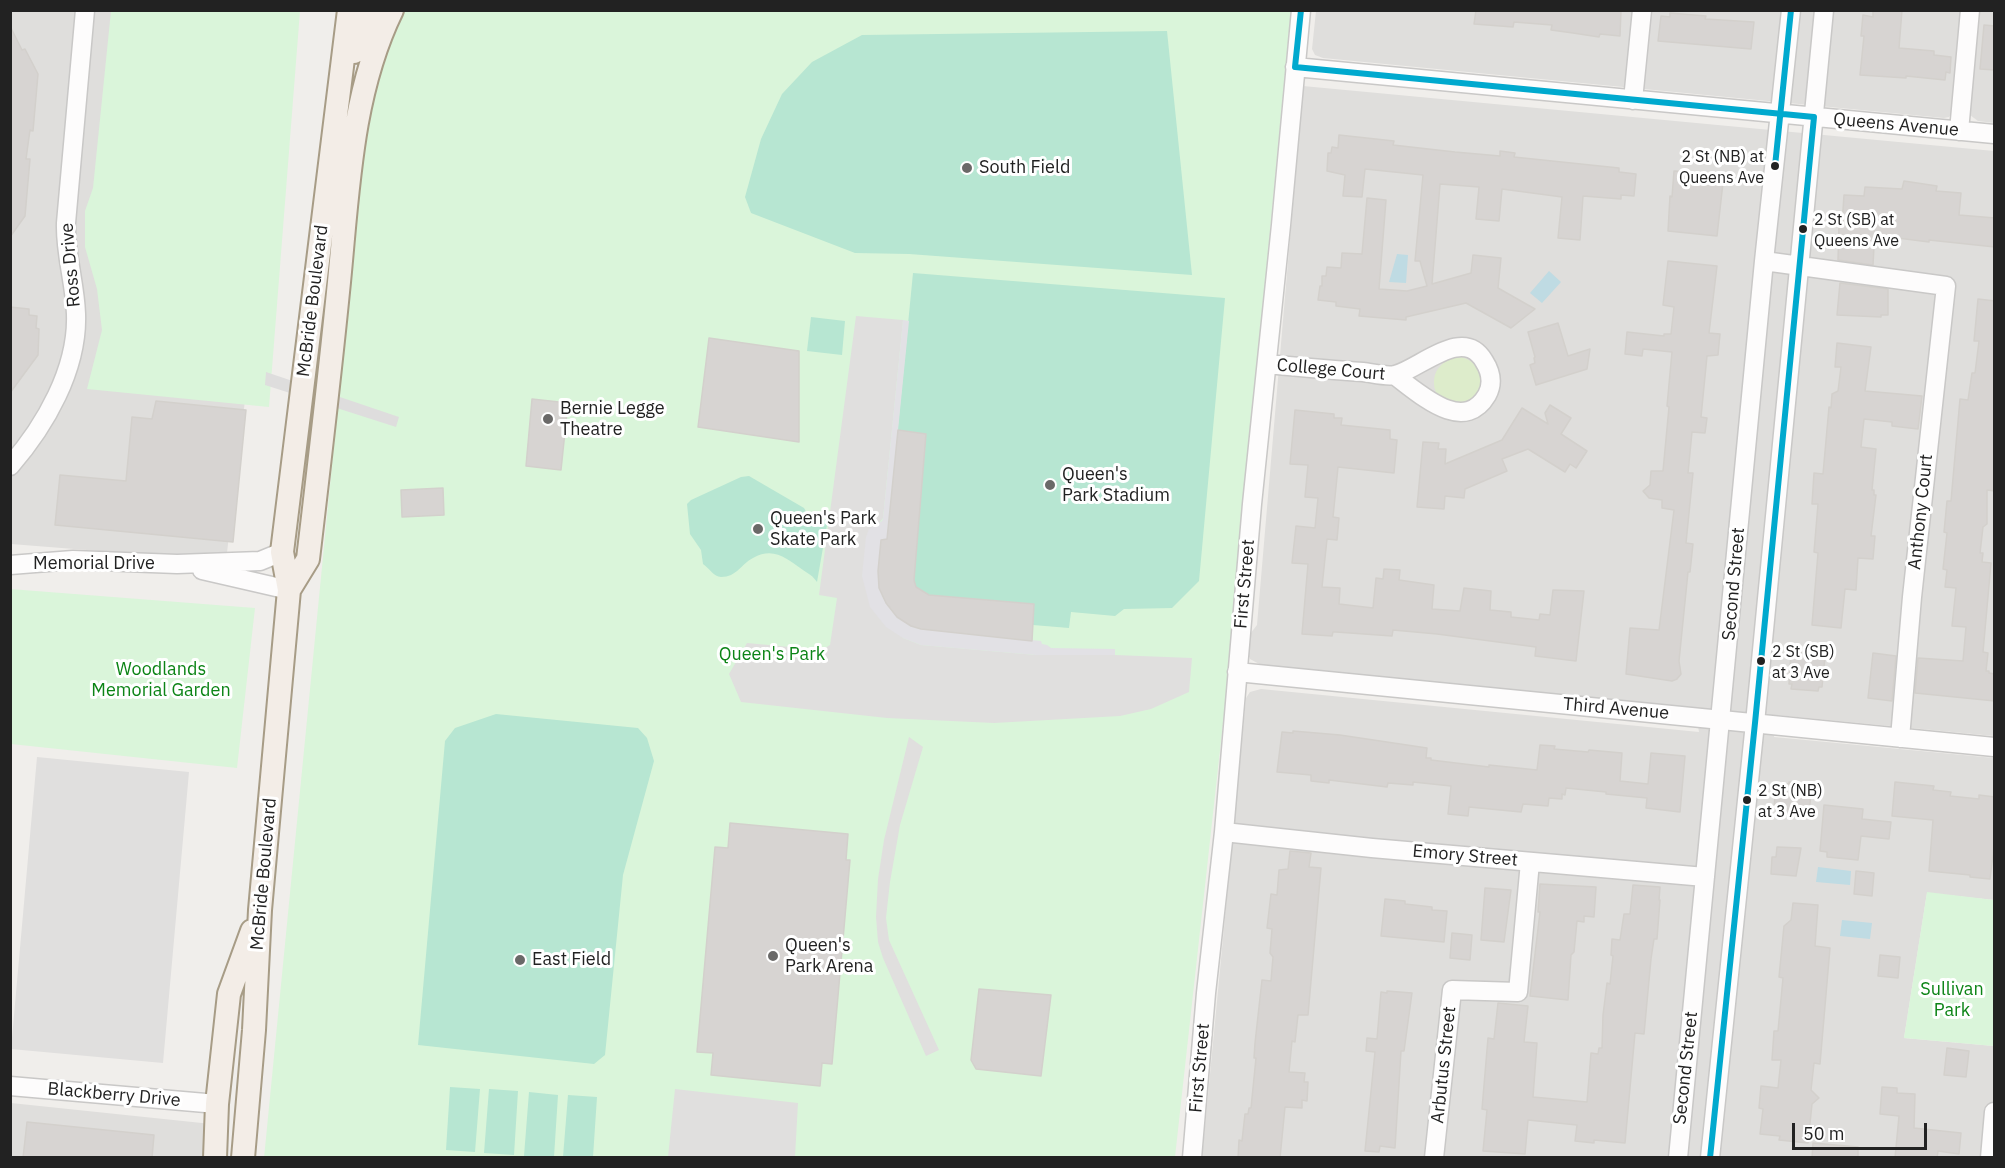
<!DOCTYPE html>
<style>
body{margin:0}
#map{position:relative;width:2005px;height:1168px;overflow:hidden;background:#f0eeeb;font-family:"IBM Plex Sans",sans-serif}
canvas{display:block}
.frame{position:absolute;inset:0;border:12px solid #222;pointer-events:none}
.scale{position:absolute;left:1792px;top:1123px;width:135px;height:27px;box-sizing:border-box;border:3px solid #222;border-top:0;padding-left:8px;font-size:18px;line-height:21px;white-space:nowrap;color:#222;-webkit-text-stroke:4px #fff;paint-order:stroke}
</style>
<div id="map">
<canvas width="2005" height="1168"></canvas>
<div class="frame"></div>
<div class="scale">50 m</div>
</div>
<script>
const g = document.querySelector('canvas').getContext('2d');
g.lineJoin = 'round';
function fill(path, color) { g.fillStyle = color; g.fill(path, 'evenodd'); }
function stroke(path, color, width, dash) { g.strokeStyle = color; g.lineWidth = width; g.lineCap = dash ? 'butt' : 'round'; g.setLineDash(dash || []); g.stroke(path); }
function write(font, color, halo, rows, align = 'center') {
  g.font = font + ' "IBM Plex Sans",sans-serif'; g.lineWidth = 6; g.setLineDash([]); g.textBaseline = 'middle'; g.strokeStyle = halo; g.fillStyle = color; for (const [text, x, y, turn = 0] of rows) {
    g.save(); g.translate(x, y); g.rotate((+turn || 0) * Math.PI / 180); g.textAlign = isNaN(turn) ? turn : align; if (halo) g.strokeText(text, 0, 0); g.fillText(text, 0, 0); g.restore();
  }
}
fill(new Path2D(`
 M10,11H291L226,561L11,544Z
 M1316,11H1962L1952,113L1949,117L1944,118L1323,58L1315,55L1312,49Z
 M1980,11H1994V123L1978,121L1970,115Z
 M1303,86L1994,151V736L1777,715L1774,737L1994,758V900L1927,893L1904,1038L1994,1046V1157L1202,1158L1246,698L1250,692L1261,689L1699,732L1695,708L1263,666L1250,659L1248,653L1250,634L1257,625Z
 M11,1103L221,1125L217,1157L11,1158Z`), '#dfdedc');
fill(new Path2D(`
 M1461,357C1478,362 1481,371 1483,387L1468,405L1439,399C1427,379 1437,359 1461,357Z`), '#ddeccb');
fill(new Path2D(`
 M111,11H300L269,407L87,389L102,330L97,289L85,247V211L93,188Z
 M405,11H1291L1226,696L1175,1157L264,1158L362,159L380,69Z
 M10,589L255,608L237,768L11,744Z
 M1927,892L1994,900V1046L1904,1038Z`), '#daf5da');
fill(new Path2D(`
 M1167,31L1192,275L909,254L855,253L751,213L745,197L761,139L782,94L812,62L862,35Z
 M913,273L1225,298L1199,581L1172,608L1124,609L1115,616L1071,612L1069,628L1033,625L1032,641L921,629C874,616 877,579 881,540L887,539Z
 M811,317L845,321L842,355L807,351Z
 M749,476L804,508L813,524L828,519L817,582C813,576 809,574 803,570C787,559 774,546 753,558C741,564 737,577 721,577C714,577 709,568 703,564L701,550L690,534L687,504L691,500L741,477Z
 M496,714L638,728L647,738L654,761L623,875L605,1055L594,1064L418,1045L445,741L455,728Z
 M450,1087L480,1089L475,1152L446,1150Z
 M489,1089L518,1091L514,1155L484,1153Z
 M529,1092L558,1095L554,1157L524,1156Z
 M568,1095L597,1097L593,1157H563Z`), '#b7e6d2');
fill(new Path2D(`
 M856,316L903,320L883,518L879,523L862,576L903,638L921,645L1036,655H1115L1192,658L1189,692L1151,709L1120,716L994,723L887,718L741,702L729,674L747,643L822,650L830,645L837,598L819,595Z
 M909,737L923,747L900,825L890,882L886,918L889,940L939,1050L926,1056L883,958L878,942L876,917L878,879L884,840Z
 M37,757L189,772L163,1063L11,1049Z
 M675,1089L798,1103L795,1157H668Z`), '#e0dfde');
fill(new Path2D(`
 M903,320L909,321L887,539L881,540L878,571L879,588L886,603L897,617L911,626L921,629L1041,641L1042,644L1047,645L1051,648L1115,649V655H1036L921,645L903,638L886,627L870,607L862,576L866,537L869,529L882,521L883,518Z`), '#e2e1e5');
fill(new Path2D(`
 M1397,254L1408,255L1406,283L1389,282Z
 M1549,271L1561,282L1542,303L1530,293Z
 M1818,867L1851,871L1850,885L1816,882Z
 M1842,920L1872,923L1870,939L1840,936Z`), '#bfdbe3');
fill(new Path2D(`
 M266,372L399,417L396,427L265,385Z`), '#dedddd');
const building = new Path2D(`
 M1476,10H1621L1620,36L1600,34L1599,37L1573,33L1551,30L1552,25L1514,22L1513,27L1474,24Z
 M1873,10H1902L1899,48L1934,51V55L1951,57L1950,73L1946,72L1945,80L1906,76V78L1860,75L1864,36H1861L1863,15L1873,17Z
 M1670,13L1706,16L1705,19L1754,22L1751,49L1658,41L1661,16L1670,17Z
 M1984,25L1995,26V70L1980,69Z
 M10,26L22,50L25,49L38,74L33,131L30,130L26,159H30L25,216L10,237Z
 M1339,135L1394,141L1393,145L1455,152L1500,156V151L1515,153L1514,157L1619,168V172L1636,174L1634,196L1621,195V199L1583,196L1580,240L1558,238L1562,197L1502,189L1499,221L1476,219L1479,187L1440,184L1432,284L1471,273L1473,255L1501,258L1498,288L1535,309L1511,328L1466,303L1406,317V320L1359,316L1360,309L1336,306V302L1318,300L1320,286H1322V276H1326L1327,267L1341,268L1342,253L1362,254L1367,198L1386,200L1379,289L1407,291L1427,286L1420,261H1415L1423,175L1365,169L1362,197L1343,196L1345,175L1327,171L1328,153H1331L1332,147L1338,148Z
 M1674,171L1724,174L1717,236L1668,231L1670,196L1672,197Z
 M1904,181L1937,186L1936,191L1961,193L1959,215L1995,218V247L1929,240V242L1890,237L1889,247L1874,246L1873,265L1838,260L1839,225H1842L1844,195L1864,196L1865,187L1902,189Z
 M1668,261L1717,266L1709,333L1720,334L1718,355L1707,356L1701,417L1707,418L1705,433L1692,432L1688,473H1693L1686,543L1693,544L1690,572H1688L1679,661L1681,674L1677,679L1672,681L1626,674L1630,628L1659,630L1674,510L1662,508V500L1649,498L1643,491L1650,485L1651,471H1663L1669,407L1667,406L1672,352L1643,349L1642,356L1625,354L1627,332L1664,336V334H1671L1674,307L1663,305Z
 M1840,283L1888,289V315H1881V317L1837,315Z
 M1978,299L1995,301V491L1987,490V524L1983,527L1980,553H1983L1982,562L1991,563L1983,652L1988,653L1986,671H1989V673L1995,674V701L1915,693L1918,658L1963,661L1966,627L1952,626L1956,588L1945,587L1947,570L1943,569L1947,533L1944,532L1947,501H1951L1960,399L1968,400L1972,373H1975L1979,341H1974Z
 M10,307L29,309V315L37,316L36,328L39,329L38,355L10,393Z
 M1558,323L1568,356L1590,349L1587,369L1536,385L1530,365L1535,363L1534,358L1535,357L1528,332Z
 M709,338L799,351V442L698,427Z
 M1837,343L1871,347L1865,391L1922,396L1918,429L1892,426V422L1864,419L1861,447L1876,449L1872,490H1874V495H1876L1871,536H1875L1873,559L1858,558L1856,590L1845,589L1841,628L1812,625L1818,553L1814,552L1818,504H1812L1814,473L1823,474L1829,407L1831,408L1832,394L1838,391L1841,367H1835Z
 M532,399L568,403L561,470L526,466Z
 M156,401L246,410L233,542L55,525L60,475L126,481L132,417L152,419Z
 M1550,405L1571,418L1561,434L1587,451L1576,468L1570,464L1565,472L1528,449L1502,459L1507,471L1465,489L1464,498L1445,496L1444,509L1417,507L1423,442L1439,443L1438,449H1446L1445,464L1502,440L1522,408L1548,424L1545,413Z
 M1295,410L1334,414V418H1342L1341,425L1390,430V439L1397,440L1394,473L1338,467L1333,517L1339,518L1337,540L1327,539L1322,587L1340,588L1339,604L1373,608L1376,578L1383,579L1384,569L1400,570L1399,580L1434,585L1432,609L1460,611L1464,588L1491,591L1490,610L1511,612V617L1539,620L1540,614L1550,615L1553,590L1584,591L1576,661L1535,656L1536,647L1437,634L1393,630L1392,636L1336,632H1333L1332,636L1302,634L1308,564L1292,563L1296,526L1315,528L1318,498L1305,497L1308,465L1290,464Z
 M898,430L926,434L914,580L916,587L929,595L1034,604L1032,641L921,629L911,626L897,617L886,603L879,588L878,571L881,540L887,539Z
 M443,488L444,515L402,517L401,490Z
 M1794,648L1820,650V656L1825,657L1822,687H1819L1818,691L1791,689L1792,684H1789L1791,654H1794Z
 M1873,653L1896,656L1892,701L1868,698Z
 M1293,731L1340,735L1427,748L1426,758H1431V760L1489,767V765L1537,770L1540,745L1555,746L1554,749L1588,752L1589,750L1622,753L1620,781L1648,784L1651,753L1685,756L1680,812L1646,808L1647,798L1606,794V792L1566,788L1565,795L1562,794V799L1549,798L1548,806L1523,804L1521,812L1469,807L1468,816L1448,814L1451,786L1413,782V785L1388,783L1387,787L1329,780V783L1311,781V775L1277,772L1282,732L1293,733Z
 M1789,782L1805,783L1804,791L1811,792L1809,814L1788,812V809L1774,808L1776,783L1789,784Z
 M1895,782L1934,786L1933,790L1951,792L1950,796L1979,799V795L1995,797V839L1990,879L1970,877V875L1929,871L1933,820L1892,816Z
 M1824,805L1863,809L1862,819L1891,822L1889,839L1861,836L1858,860L1827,857V852L1820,851Z
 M730,823L848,834L846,860H850L832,1064L822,1063L820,1086L711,1075L713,1053L697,1052L715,847L728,848Z
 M1777,847L1801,848L1796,876L1771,874L1772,857H1776Z
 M1290,851L1311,853L1309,867L1321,868L1308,1015H1298L1295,1042L1292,1041L1289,1072L1305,1073L1304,1082H1308L1307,1101L1302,1100V1108L1285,1107L1280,1158H1238L1239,1140L1242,1141L1245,1114H1248L1249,1108H1251L1256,1058H1254L1255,1043L1262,980L1271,981L1273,957L1270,953L1272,929L1267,928L1271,894L1277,895L1279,870L1288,869Z
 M1856,871L1874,873L1872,896L1854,894Z
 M1540,884L1596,887L1594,917L1584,916V922L1577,921L1574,952L1571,955L1568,1000L1530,996L1540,912H1538Z
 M1633,885L1660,887L1659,900H1660L1657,939H1654L1651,959L1644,1034L1635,1033L1625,1143L1594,1140V1143L1575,1141L1577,1125L1528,1120L1525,1154L1483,1151L1487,1110L1482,1109L1488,1038L1494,1039L1498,1003L1528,1006L1524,1042L1537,1043L1533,1097L1587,1102L1591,1053L1598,1054L1599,1048H1602L1603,1015L1607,983L1610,984L1613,956L1611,955L1612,939L1620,940L1624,914H1630Z
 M1485,888L1511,890L1504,942L1481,940Z
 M1385,899L1405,901V904L1432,907V910L1447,911L1444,942L1381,936Z
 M1793,903L1818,905L1815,946L1830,948L1820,1064L1814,1063L1811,1090L1819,1098L1812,1104L1808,1143L1779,1140L1780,1136L1760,1134L1763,1109L1759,1108L1761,1086L1778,1088L1781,1060H1772L1774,1031H1778L1783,978L1779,977L1784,926L1791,920Z
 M1452,933L1472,935L1470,960L1450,958Z
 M1880,955L1900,957L1898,978L1878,976Z
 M979,989L1051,995L1041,1076L976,1069L971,1060Z
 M1387,991L1412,993L1404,1051H1401L1395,1148L1380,1146L1379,1152L1365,1151L1375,1052L1366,1051L1367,1038L1377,1039L1381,992L1387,993Z
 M1947,1048L1969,1051L1966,1077L1944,1075Z
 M1882,1087L1897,1088V1093L1915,1094L1914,1128L1961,1133L1959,1154L1938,1151L1937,1158H1895L1899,1116L1880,1114Z
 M27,1122L154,1135L152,1158H23Z
 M1813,1143L1858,1147V1158H1812Z`);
fill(building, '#d7d4d2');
stroke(building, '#d3d0cc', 1.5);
const minor = new Path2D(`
 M1295,67L1994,134
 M1633,100L1642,10
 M1959,131L1970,10
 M1764,261L1946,286L1912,597L1900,738
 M1267,364C1299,367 1331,370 1363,372C1372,373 1386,377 1395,375C1420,369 1463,325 1484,361C1491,372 1493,384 1487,395C1463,436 1418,392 1394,375
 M10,466C45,426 78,369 76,314C75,283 65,254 66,223L85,10
 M10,565L73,560L177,564L260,561L282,552
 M202,570L289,590
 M1237,672L1994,747
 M1224,832L1372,848L1705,877
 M10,1086L217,1104
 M1192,1158L1206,993L1224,832L1252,504L1281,225L1301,10
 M1434,1158L1452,990L1518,992L1530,862
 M1678,1158L1764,261L1791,10
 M1710,1158L1755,723L1824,10
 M1990,1158L1994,1112`);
const major = new Path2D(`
 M354,52L370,10
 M289,590L308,559C319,466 330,374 339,282C348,191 351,94 392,10
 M215,1158L217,1104L229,994L252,931
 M243,1158L254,1030L260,910L289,590L282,552L349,10`);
stroke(minor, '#c9c8c7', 21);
stroke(major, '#a79c86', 26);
stroke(minor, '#fdfcfc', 18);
stroke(major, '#f3ede7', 22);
stroke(new Path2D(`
 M1301,10L1295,67L1814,117L1755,723L1710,1158
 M1775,166L1791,10`), '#00a9ce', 6);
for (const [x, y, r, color] of [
 [1775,166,5,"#222"],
 [967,168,6,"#6a6968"],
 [1803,229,5,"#222"],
 [548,419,6,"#6a6968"],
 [1050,485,6,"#6a6968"],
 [758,529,6,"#6a6968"],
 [1761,661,5,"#222"],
 [1747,800,5,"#222"],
 [773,956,6,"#6a6968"],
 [520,960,6,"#6a6968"]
]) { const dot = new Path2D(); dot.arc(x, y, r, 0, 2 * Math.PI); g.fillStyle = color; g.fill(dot); stroke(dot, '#fff', 2); }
write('16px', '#222', '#fff', [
 ["2 St (NB) at",1764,157,"right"],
 ["Queens Ave",1764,178,"right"],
 ["2 St (SB) at",1814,220],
 ["Queens Ave",1814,241],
 ["2 St (SB)",1772,652],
 ["at 3 Ave",1772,673],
 ["2 St (NB)",1758,791],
 ["at 3 Ave",1758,812]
], 'left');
write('18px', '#222', '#fff', [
 ["Queens Avenue",1896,125,5],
 ["Ross Drive",71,265,-95],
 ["McBride Boulevard",313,301,-83],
 ["College Court",1331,370,5],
 ["Anthony Court",1921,512,-84],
 ["Memorial Drive",94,564],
 ["First Street",1245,584,-85],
 ["Second Street",1734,584,-85],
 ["Third Avenue",1616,709,5],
 ["Emory Street",1465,856,5],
 ["McBride Boulevard",264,874,-85],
 ["Arbutus Street",1444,1065,-84],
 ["First Street",1200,1068,-85],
 ["Second Street",1686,1068,-84],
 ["Blackberry Drive",114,1095,5]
]);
write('18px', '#222', '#fff', [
 ["South Field",979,168],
 ["Bernie Legge",560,409],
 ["Theatre",560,430],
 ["Queen's",1062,475],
 ["Park Stadium",1062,496],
 ["Queen's Park",770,519],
 ["Skate Park",770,540],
 ["Queen's",785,946],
 ["Park Arena",785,967],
 ["East Field",532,960]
], 'left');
write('18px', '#0c8416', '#fff', [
 ["Queen's Park",772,655],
 ["Woodlands",161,670],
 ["Memorial Garden",161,691],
 ["Sullivan",1952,990],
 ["Park",1952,1011]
]);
</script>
